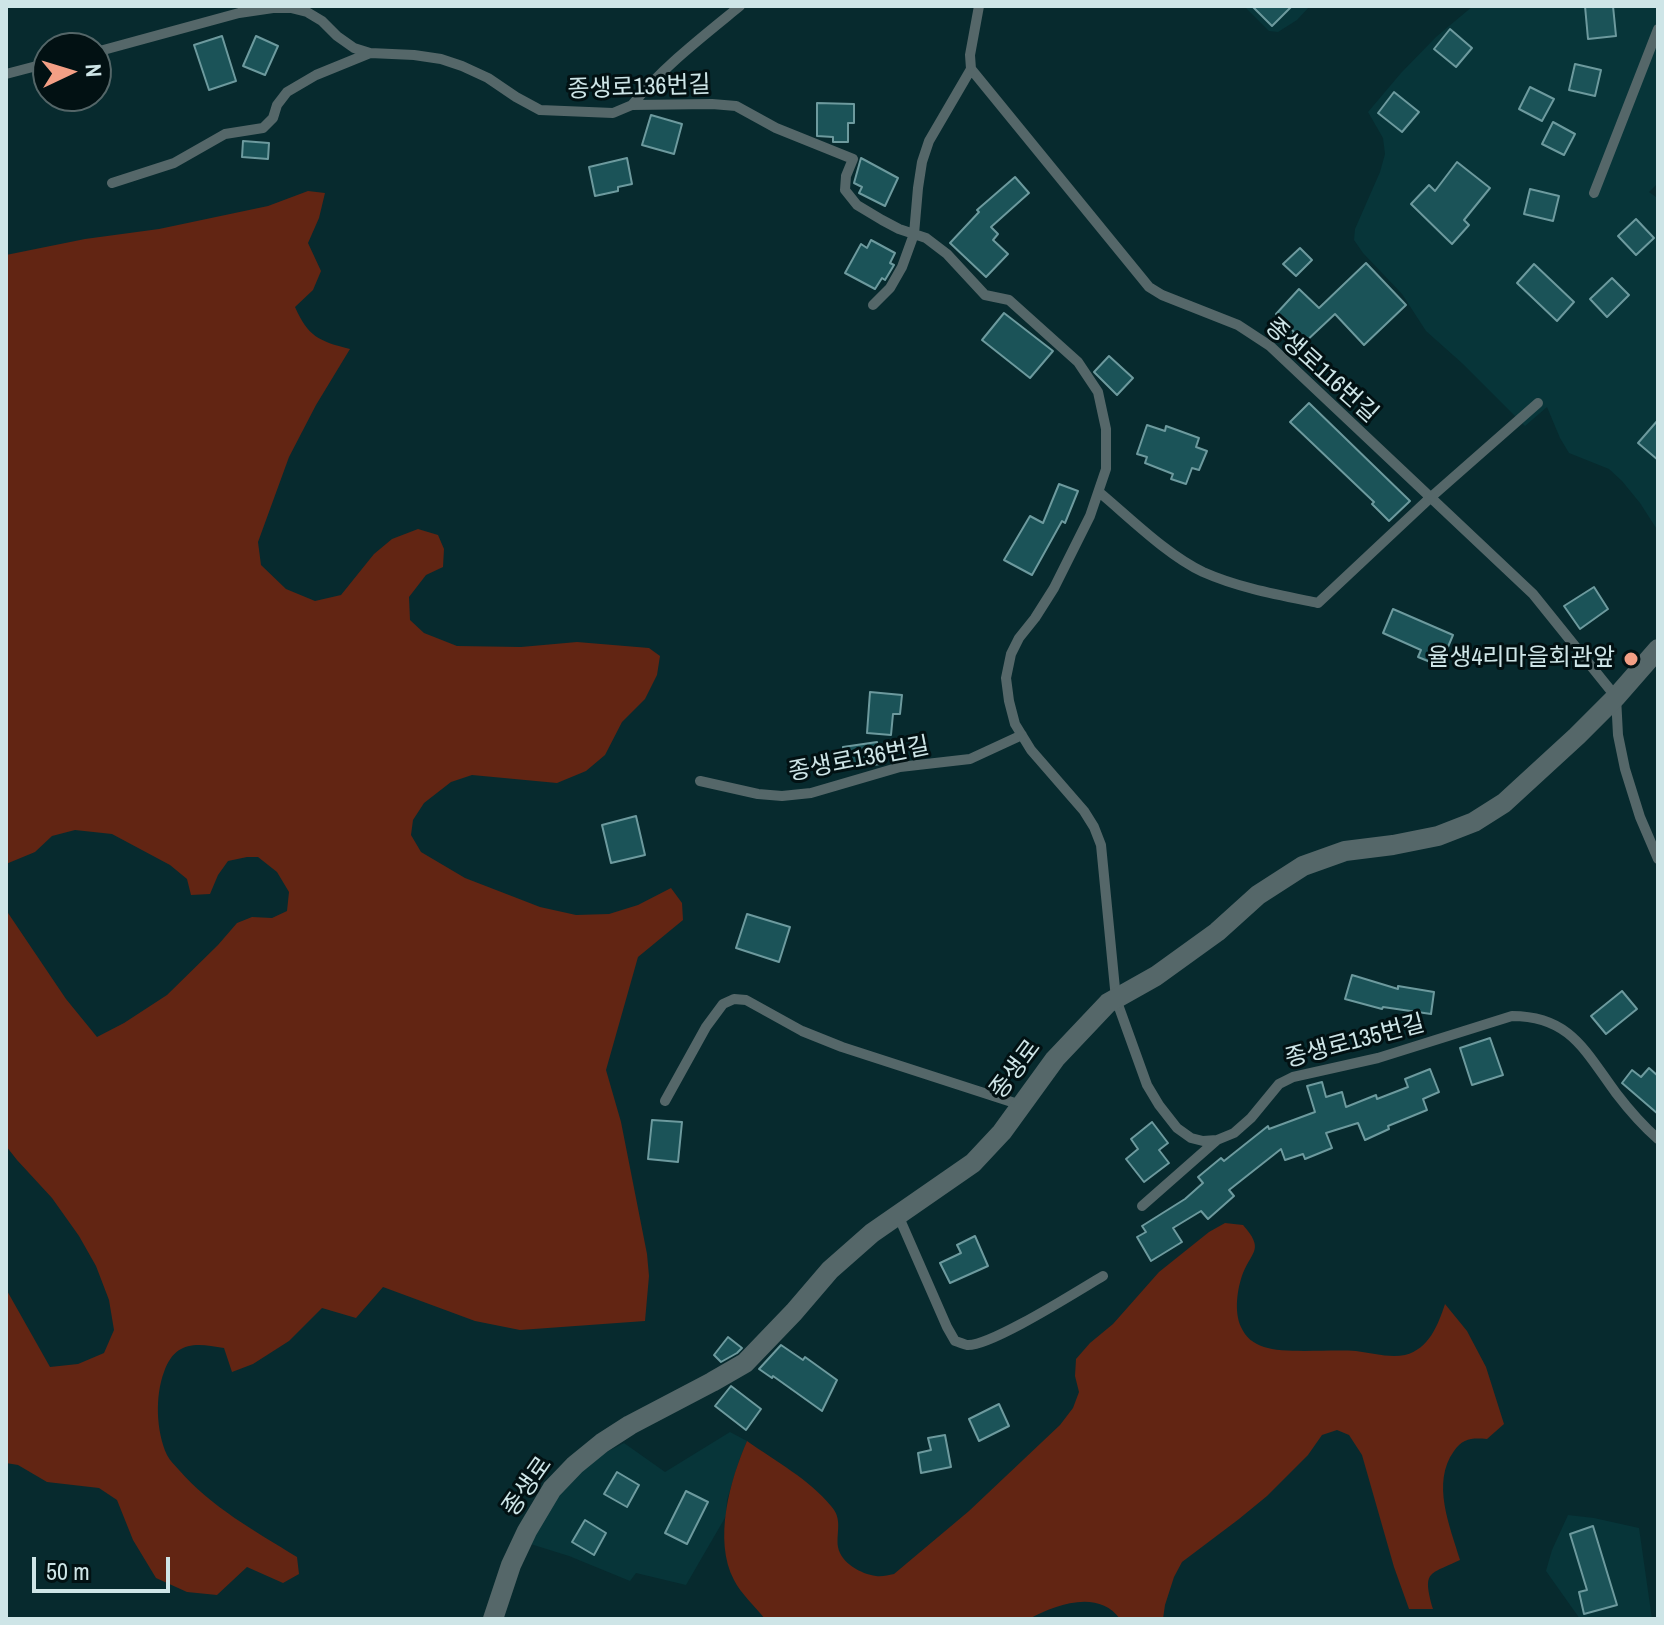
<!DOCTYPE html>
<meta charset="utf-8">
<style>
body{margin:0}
#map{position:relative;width:1664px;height:1625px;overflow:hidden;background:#072a2e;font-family:"Archivo Narrow",sans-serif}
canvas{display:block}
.frame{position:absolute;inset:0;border:8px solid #cee5e7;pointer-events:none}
.north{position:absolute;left:32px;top:32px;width:80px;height:80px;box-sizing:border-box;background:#021113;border:2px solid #546668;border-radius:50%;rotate:86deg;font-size:22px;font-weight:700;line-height:32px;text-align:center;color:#cee5e7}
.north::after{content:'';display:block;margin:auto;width:28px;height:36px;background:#f39f85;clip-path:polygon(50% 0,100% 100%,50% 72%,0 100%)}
.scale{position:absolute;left:32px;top:1557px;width:138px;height:36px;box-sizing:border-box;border:4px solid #cee5e7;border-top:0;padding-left:10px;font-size:24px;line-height:28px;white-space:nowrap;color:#cee5e7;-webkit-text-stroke:6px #021113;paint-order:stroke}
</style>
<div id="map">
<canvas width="1664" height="1625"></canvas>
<div class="frame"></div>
<div class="north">N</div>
<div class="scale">50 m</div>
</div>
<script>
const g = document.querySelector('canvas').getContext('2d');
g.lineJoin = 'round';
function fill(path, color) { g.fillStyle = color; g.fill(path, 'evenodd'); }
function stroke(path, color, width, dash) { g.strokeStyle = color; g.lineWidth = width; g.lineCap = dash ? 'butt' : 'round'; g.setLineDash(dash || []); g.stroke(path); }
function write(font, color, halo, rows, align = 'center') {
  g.font = font + ' "Archivo Narrow","Noto Sans KR",sans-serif'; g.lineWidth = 6; g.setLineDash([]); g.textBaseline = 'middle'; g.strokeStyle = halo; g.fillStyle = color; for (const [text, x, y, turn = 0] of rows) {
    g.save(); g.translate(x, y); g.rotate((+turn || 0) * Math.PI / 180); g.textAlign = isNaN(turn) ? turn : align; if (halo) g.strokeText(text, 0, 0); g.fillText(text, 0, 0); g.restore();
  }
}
fill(new Path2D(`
 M1244,6H1310L1297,20L1278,32L1269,31Z
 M1473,6H1658V183L1649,192L1656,197H1658V531L1640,503L1622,481L1609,469L1569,453L1560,438L1547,407L1525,426L1463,364L1426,331L1402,294L1363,253L1354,240L1355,229L1380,172L1385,154L1383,138L1368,112L1401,73L1436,37Z
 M730,1432L747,1441L740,1458L727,1500L726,1516L686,1585L636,1573L630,1581L569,1556L524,1542L535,1520L593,1459L624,1443L665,1472Z
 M1568,1515L1594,1518L1639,1528L1652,1619H1580L1546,1571L1552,1550Z`), '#073539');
fill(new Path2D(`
 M308,191L325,193L319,218L308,243L321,271L313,290L295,307C308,336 318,341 350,349L316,405L289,457L258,542L261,565L286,589L315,601L341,595L374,554L392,539L418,529L438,535L444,549L443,567L426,575L409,597L410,620L424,633L457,646L521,647L577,642L649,648L660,656L657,675L645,699L622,722L605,755L586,771L557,783L472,775L451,782L424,803L413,820L411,835L421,852L465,878L540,907L576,915L609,914L638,905L671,888L682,903L683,920L638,957L606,1070L621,1122L647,1254L649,1276L645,1321L520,1330L475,1321L383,1287L356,1318L322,1308L289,1341L253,1364L232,1372L224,1348C197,1343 175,1340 164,1372C155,1396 156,1431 167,1455C170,1461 175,1465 179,1470C211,1507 255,1531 297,1557L299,1574L283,1583L247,1567L217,1595L187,1592L156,1578L133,1540L117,1500L99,1488L47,1482L18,1465L6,1463V1289L50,1367L78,1364L104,1353L114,1330L109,1300L96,1266L79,1236L52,1198L17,1160L6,1146V1076L8,1059L6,1056V910L66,999L97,1037L124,1023L167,995L218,945L237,923L252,917L272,918L287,911L289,892L277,872L258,857H247L228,861L218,875L210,894L191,895L187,879L170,865L112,834L75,830L52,836L35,852L6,864V255L85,239L159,229L268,206Z
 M1225,1223L1243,1225C1264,1249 1253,1250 1243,1273C1237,1289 1234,1312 1241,1327C1246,1338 1253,1343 1264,1347C1285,1354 1331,1349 1356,1351C1372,1353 1389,1358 1405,1355C1429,1349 1438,1325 1445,1304L1467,1331L1486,1367L1504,1424L1487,1439C1472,1438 1463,1438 1454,1451C1431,1483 1450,1526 1460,1560C1429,1575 1422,1570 1433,1609H1409L1394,1567L1362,1455L1349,1435L1337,1430L1322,1435L1308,1455L1267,1496L1239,1519L1182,1562L1174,1577L1165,1605L1163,1619H1120C1099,1589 1056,1604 1029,1619H765C755,1606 741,1594 734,1580C713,1540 730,1480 747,1441C775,1461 809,1479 831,1506C843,1519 836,1532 838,1547C841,1563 861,1574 876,1576C882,1577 888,1575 894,1574L969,1511L1060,1425L1073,1408L1079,1392L1075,1376L1076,1359L1090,1343L1113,1324L1159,1272L1209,1232Z`), '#622513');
const building = new Path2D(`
 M1252,6H1292L1272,26Z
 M1585,6H1613L1616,36L1588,39Z
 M1450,29L1472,48L1456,67L1434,49Z
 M222,36L236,81L209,90L194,45Z
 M256,36L278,46L265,75L243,66Z
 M1575,64L1601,70L1595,96L1569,90Z
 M1530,87L1554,99L1542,121L1519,109Z
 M1394,92L1419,112L1402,132L1378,113Z
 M817,103L854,104V123H848V142H833V137L817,136Z
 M651,115L682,124L674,154L642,145Z
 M1553,122L1575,134L1564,155L1542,144Z
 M243,141L269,143L268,159L242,157Z
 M627,158L632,184L618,187V191L595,196L589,167Z
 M861,158L898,178L885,206L859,193L862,187L854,183Z
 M1457,162L1490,188L1464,220L1469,225L1452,244L1411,204L1429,185L1435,191Z
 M1015,177L1029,193L991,227L998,234L993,240L1008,254L986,277L950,243L979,212L977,210Z
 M1530,189L1559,196L1553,221L1524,214Z
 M1636,219L1654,238L1636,255L1618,236Z
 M871,240L895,253L890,263L894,265L885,280L882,278L875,289L845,273L861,244L867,248Z
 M1300,248L1312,260L1296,276L1283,264Z
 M1366,263L1406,305L1364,345L1335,314L1303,344L1293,334L1294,332L1276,314L1299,289L1319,308Z
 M1534,264L1574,302L1557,321L1517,283Z
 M1612,278L1629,295L1607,317L1590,299Z
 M1004,313L1053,351L1030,378L982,340Z
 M1109,356L1133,378L1117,395L1094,372Z
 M1309,403L1410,501L1389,521L1372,504L1374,502L1290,422Z
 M1658,420V460L1638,443Z
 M1147,425L1165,431L1166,426L1199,438L1196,447L1207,451L1199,470L1192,468L1186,484L1171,479L1173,474L1145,463L1147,457L1137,454Z
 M1059,484L1078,491L1065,523L1062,521L1032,575L1004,560L1030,516L1043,523Z
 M1594,587L1608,609L1580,629L1564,606Z
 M1393,609L1453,635L1440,666L1418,657L1421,650L1383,633Z
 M870,692L902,695L900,714H893L891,735L867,733Z
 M877,742L880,764L846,769L843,747Z
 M636,816L645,855L611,863L602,825Z
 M747,914L790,927L779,962L736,948Z
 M1352,975L1398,989V986L1434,992L1431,1014L1383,1007L1382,1009L1345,999Z
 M1622,991L1637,1009L1606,1034L1591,1016Z
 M1490,1038L1503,1075L1472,1085L1460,1048Z
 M1649,1068L1658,1076V1114L1622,1083L1632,1070L1641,1077Z
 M1430,1069L1439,1092L1423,1099L1427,1110L1388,1126L1389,1129L1365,1140L1358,1123L1326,1133L1332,1148L1305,1159L1303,1154L1285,1160L1281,1149L1229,1190L1234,1196L1208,1219L1201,1211L1173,1228L1182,1242L1151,1261L1137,1237L1146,1232L1142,1226L1185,1199L1203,1183L1198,1177L1221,1158L1224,1161L1268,1126L1269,1129L1315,1112L1307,1086L1322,1082L1326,1097L1342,1092L1346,1107L1376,1095L1377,1099L1408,1087L1405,1079Z
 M652,1120L682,1122L678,1162L648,1159Z
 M1152,1122L1168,1143L1159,1150L1169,1163L1144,1182L1126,1159L1138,1149L1131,1139Z
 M975,1236L988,1266L950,1283L940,1263L961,1253L957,1245Z
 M728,1337L742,1348L737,1353L721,1362L714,1355Z
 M781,1345L803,1360L805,1357L837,1380L822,1411L773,1376L772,1378L759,1369Z
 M731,1386L761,1409L746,1430L715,1406Z
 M999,1404L1009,1426L979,1441L969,1419Z
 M945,1435L951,1467L921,1473L918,1453L931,1450L928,1438Z
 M617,1472L639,1485L627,1507L604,1494Z
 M686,1491L708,1502L687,1544L665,1533Z
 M585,1520L606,1533L594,1555L572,1542Z
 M1593,1526L1617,1605L1584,1614L1579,1592L1587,1590L1570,1534Z`);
fill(building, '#1b5358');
stroke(building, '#6d9a9e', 2);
stroke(new Path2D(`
 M979,6L970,55L971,69L1149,287L1162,295L1238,325L1270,346L1533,594L1616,697L1618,735L1625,769L1640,817L1658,859
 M96,52L239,13L273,8H291L307,12L322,21L337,36L354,48L370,53L414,55L441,59L462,66L488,78L516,97L540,110L613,113L632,105L712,104L736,106L776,128L853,159L846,176L845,190L857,205L882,220L899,229L926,238L947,254L985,295L1009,300L1078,362L1098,392L1106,429V469L1090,516L1054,588L1035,618L1019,638L1011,654L1006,678L1009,701L1015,724L1031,750L1084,811L1094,827L1101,845L1116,999L1147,1085L1159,1105L1177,1128L1191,1138L1203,1141L1217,1140L1234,1133L1251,1118L1279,1084L1293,1077L1378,1058L1512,1016C1570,1016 1585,1051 1616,1093C1629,1110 1642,1125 1658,1139
 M6,74L48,63
 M632,105C663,67 702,37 740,6
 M112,183L174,163L225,134L263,128L273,118L277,105L287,92L316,75L370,53
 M1594,193L1658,29
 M873,305L890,288L902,267L914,234L918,188L922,162L929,141L971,69
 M1099,492C1129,517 1167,555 1203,572C1239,588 1279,595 1318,603L1430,498L1538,403
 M700,781L758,794L782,796L811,793L900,767L970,759L1022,735
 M665,1101L706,1027L723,1004L734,999L746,1000L802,1031L842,1047L1021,1105
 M1142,1206L1217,1140
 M898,1215L947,1327L955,1341C959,1342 963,1344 967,1345C990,1347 1079,1290 1103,1276`), '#556769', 10);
stroke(new Path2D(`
 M493,1619L511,1565L527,1531L552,1489L575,1465L602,1443L630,1425L712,1382L745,1363L794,1312L830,1270L872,1233L973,1163L1002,1132L1055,1059L1108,1003L1156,976L1217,932L1258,895L1303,866L1345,851L1393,845L1438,836L1474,822L1504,803L1577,736L1616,697L1658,649`), '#556769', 20);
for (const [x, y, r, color] of [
 [1631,659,8,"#f39f85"]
]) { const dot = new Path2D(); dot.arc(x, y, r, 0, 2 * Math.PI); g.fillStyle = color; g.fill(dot); stroke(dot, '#021113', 3); }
write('24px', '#cee5e7', '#021113', [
 ["종생로136번길",639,88,-2],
 ["종생로116번길",1321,371,42],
 ["종생로136번길",859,760,-11],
 ["종생로135번길",1355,1042,-15],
 ["종생로",1016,1070,-53],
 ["종생로",528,1487,-55]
]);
write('24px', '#cee5e7', '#021113', [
 ["율생4리마을회관앞",1615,659]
], 'right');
</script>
